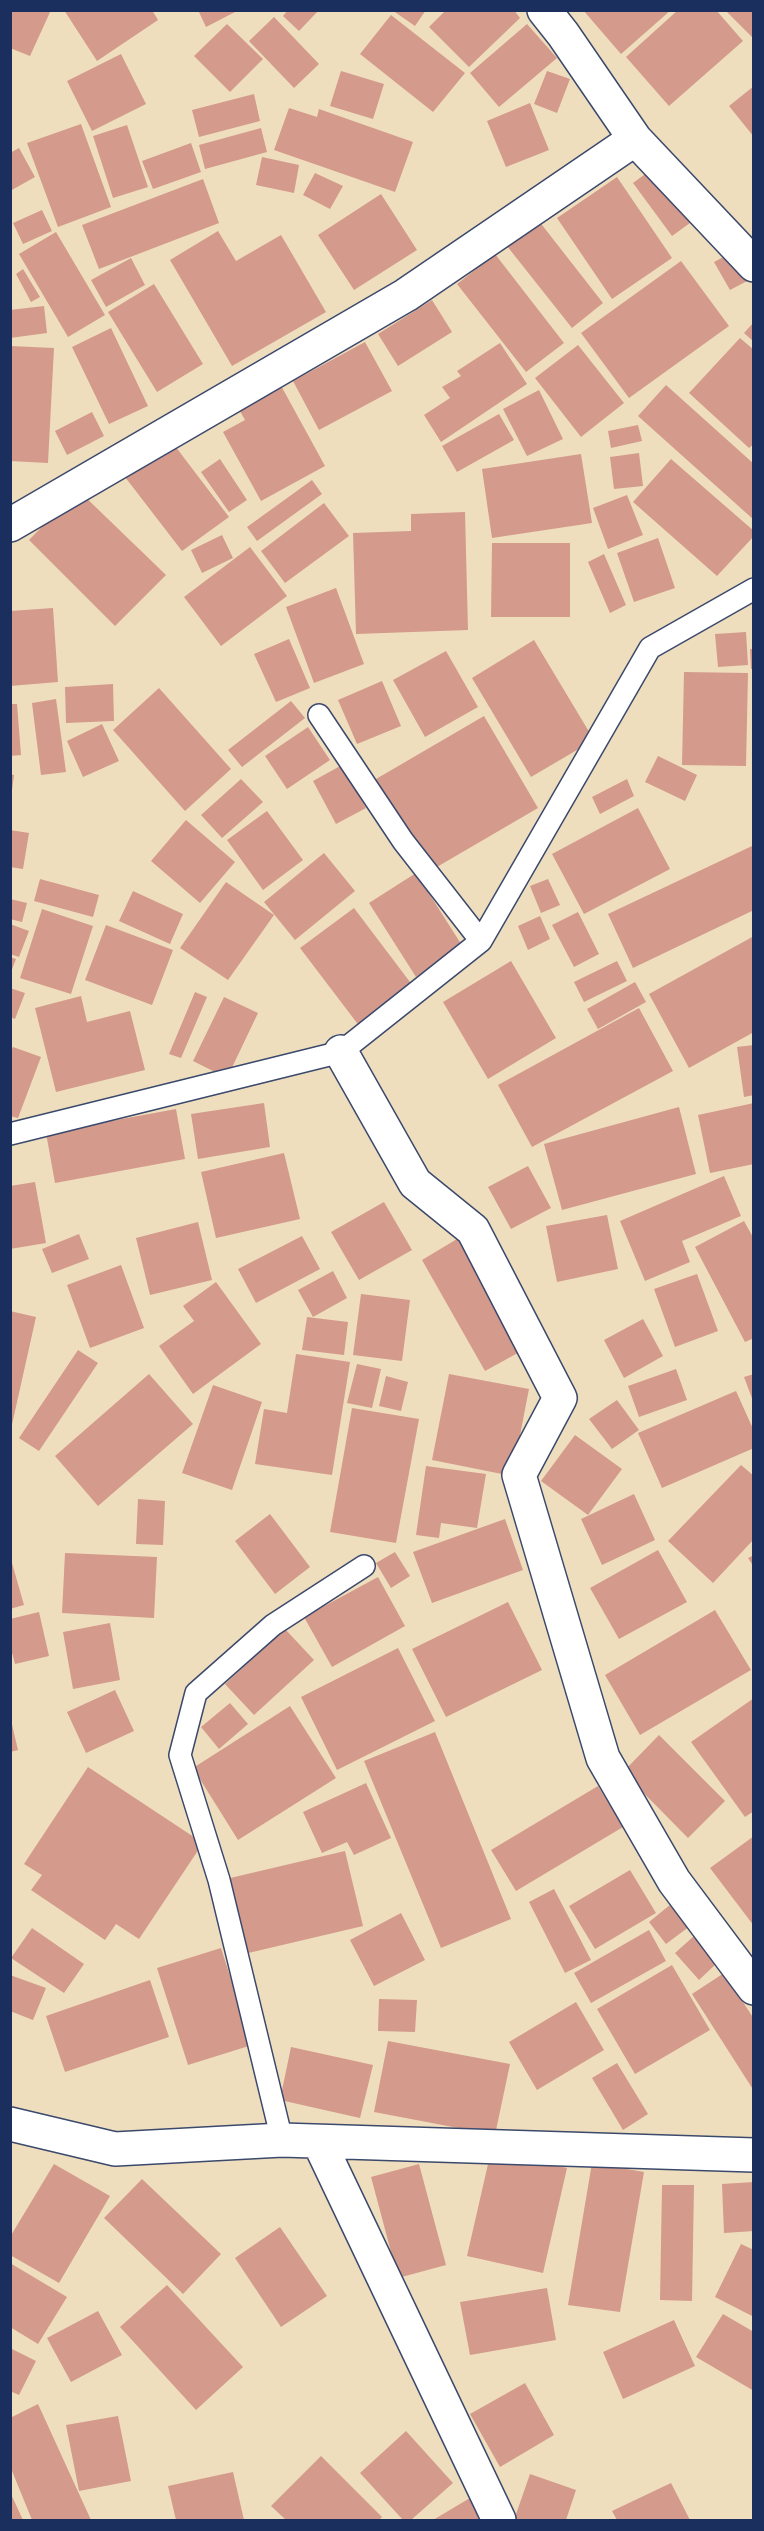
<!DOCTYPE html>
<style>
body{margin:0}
#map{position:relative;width:764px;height:2531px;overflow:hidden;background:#efdebd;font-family:"Gentium Book Plus",serif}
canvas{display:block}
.frame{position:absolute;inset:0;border:12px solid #1b2f5e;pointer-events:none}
</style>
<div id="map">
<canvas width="764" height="2531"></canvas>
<div class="frame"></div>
</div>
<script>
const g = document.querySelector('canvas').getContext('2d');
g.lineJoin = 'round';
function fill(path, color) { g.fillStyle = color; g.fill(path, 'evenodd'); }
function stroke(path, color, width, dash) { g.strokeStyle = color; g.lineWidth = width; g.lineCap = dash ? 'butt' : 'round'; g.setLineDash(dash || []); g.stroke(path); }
fill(new Path2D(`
 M10,10H51L30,56L10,48Z
 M64,10H152L158,20L97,61Z
 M198,10H234L235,12L206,27Z
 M288,10H319L299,31L283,16Z
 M392,10H426L415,26Z
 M446,10H514L520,18L469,67L429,27Z
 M583,10H671L621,54Z
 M678,10H716L743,41L669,106L626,57Z
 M725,10H754V39Z
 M391,15L465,73L433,112L360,54Z
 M274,17L319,64L294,88L249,41Z
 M227,24L263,59L230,92L194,56Z
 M527,24L557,58L499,107L470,73Z
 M121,54L146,104L92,131L67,81Z
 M341,71L384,84L373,119L330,106Z
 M547,71L570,79L557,113L534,104Z
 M754,86V137L729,106Z
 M254,94L260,121L199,137L192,110Z
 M530,103L549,150L506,167L487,121Z
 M289,108L317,117L319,109L413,142L395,192L274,150Z
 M81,124L111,207L58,227L27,143Z
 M127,125L148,187L113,198L93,136Z
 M261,128L267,152L205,169L199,145Z
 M191,143L201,172L153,189L142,161Z
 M19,148L35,177L10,191V153Z
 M262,157L299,165L294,193L256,185Z
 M652,169L690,223L672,236L633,183Z
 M315,173L343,186L330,209L303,195Z
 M617,177L672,258L612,299L557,218Z
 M203,179L219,223L99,269L82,225Z
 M381,194L417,250L354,290L318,235Z
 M42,210L52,231L23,244L13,223Z
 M535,216L603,303L572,328L503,241Z
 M218,231L236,261L281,235L326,312L232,366L170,260Z
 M56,232L105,315L68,337L19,254Z
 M733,252L749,280L730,290L714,262Z
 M495,254L564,343L526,372L457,284Z
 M131,258L145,285L106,307L91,280Z
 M681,261L729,326L629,398L581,333Z
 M23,269L40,297L31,302L16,274Z
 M154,284L203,364L157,392L108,312Z
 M432,300L452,332L398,366L378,334Z
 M44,306L47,333L10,338V310Z
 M754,322V342L744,333Z
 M111,328L148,406L109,424L72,347Z
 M740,338L754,350V444L749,448L689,393Z
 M365,342L392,391L319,430L293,381Z
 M500,343L527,384L441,442L424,415L450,398L442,387L461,376L457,371Z
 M578,345L624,403L581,437L535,378Z
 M10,346L54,348L48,463L10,461Z
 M279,382L325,466L261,501L223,432L245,420L236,404Z
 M666,385L754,464V520L638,416Z
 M539,390L563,439L527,456L503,409Z
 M92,412L104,436L67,455L55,431Z
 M499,414L514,440L457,472L442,446Z
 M638,425L642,441L611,448L608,431Z
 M172,442L229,517L182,551L125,477Z
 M639,453L643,486L614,489L610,457Z
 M581,454L592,523L492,538L482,469Z
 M220,459L247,500L229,512L201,472Z
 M671,459L754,531V536L717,576L633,502Z
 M312,480L322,494L257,541L247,527Z
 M78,490L166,575L115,626L29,540Z
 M627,495L643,535L608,549L593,508Z
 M324,503L349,536L285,583L261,551Z
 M465,512L468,630L356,634L353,533L411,531V514Z
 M222,535L233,558L202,573L191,550Z
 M658,538L675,588L634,602L617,553Z
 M492,543H570V617H491Z
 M250,547L287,596L221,646L184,597Z
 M604,554L626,605L610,613L588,562Z
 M336,588L364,664L314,683L286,607Z
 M53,608L58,682L10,686V611Z
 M746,632L748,665L718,667L715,634Z
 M289,639L310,688L276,702L254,654Z
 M534,640L594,740L531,777L472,678Z
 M750,649H754V669H751Z
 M446,651L478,707L425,737L393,680Z
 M684,672L748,673L746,766L682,765Z
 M382,681L401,726L357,744L338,700Z
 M113,684L114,721L66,723L65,687Z
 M159,688L231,769L185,811L113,730Z
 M56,699L66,772L41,775L32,703Z
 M291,701L305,718L242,767L228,750Z
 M10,704H17L21,755L10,756Z
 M484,716L538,808L430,871L376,779Z
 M102,724L119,761L83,777L67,741Z
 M308,727L330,760L287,789L265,756Z
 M658,756L697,775L685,801L645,782Z
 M342,765L366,808L336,824L313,781Z
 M10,774L14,775L12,790H10Z
 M241,779L263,802L222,838L201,815Z
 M627,779L634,796L600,814L592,797Z
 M638,808L670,869L584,914L552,854Z
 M267,811L303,860L263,890L227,840Z
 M186,820L235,862L200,903L151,861Z
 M10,830L29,833L23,869L10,867Z
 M752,846L754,850V910L633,968L608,914Z
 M324,853L355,891L295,940L264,902Z
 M416,873L463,947L416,977L369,903Z
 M40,879L99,895L93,917L34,901Z
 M548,879L560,905L541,913L530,886Z
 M226,882L274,915L228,980L180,948Z
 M133,891L183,914L170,944L119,921Z
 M10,899L27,903L22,922L10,919Z
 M354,908L413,986L360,1027L300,948Z
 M42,909L93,926L71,994L20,978Z
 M578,912L599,954L574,967L552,925Z
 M540,916L550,939L528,950L518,926Z
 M10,924L29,931L19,957L10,954Z
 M106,925L173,950L152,1005L85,980Z
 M754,936V1032L689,1068L649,994Z
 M10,957L16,959L11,972H10Z
 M511,961L556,1038L488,1079L443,1002Z
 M617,961L627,981L584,1002L574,982Z
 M635,982L646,1002L598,1029L587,1009Z
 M10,988L25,993L15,1019L10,1017Z
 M195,992L207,997L181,1058L169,1054Z
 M81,996L87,1022L130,1011L145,1070L56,1092L35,1008Z
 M224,997L258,1013L227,1078L193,1061Z
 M639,1008L673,1071L532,1147L498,1085Z
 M754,1045V1095L744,1097L737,1047Z
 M13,1047L41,1057L18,1118L10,1116V1053Z
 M264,1103L270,1147L198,1159L191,1114Z
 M754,1103V1164L710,1173L698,1115Z
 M679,1107L696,1174L562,1210L544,1144Z
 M176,1109L185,1159L55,1183L46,1133Z
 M284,1153L300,1219L216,1238L201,1172Z
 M528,1166L551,1208L511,1229L488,1187Z
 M724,1176L741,1216L682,1241L690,1262L645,1281L620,1221Z
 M35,1182L46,1243L10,1249V1186Z
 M384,1202L412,1250L359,1280L331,1232Z
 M607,1215L618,1269L557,1282L546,1226Z
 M744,1221L754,1239V1338L745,1342L695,1247Z
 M198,1222L212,1280L150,1295L136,1238Z
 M79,1234L89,1259L52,1273L42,1249Z
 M302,1236L320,1269L256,1303L238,1269Z
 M462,1236L525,1349L485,1371L422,1260Z
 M121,1265L144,1328L90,1348L67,1285Z
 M333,1271L347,1298L313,1317L298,1290Z
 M697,1274L718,1331L675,1347L654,1289Z
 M216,1282L261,1344L193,1394L159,1346L194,1321L183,1306Z
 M361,1294L410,1300L402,1361L353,1355Z
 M10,1311L36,1317L11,1429H10Z
 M307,1317L348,1322L344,1355L302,1350Z
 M643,1319L663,1356L624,1378L604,1340Z
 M78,1350L98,1363L39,1451L19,1438Z
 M296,1354L350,1362L332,1475L255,1464L264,1409L287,1413Z
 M357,1364L381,1369L372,1408L347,1403Z
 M676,1369L687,1400L639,1417L628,1386Z
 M149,1374L193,1424L98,1506L55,1456Z
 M449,1374L529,1389L512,1476L432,1460Z
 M754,1374V1401H753L744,1377Z
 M386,1376L408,1382L401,1411L379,1406Z
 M213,1385L262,1402L232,1490L182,1473Z
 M736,1391L754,1431V1448L662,1488L638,1433Z
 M617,1400L639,1430L612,1449L589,1419Z
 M352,1408L419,1419L396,1543L330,1532Z
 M575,1435L622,1469L588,1515L541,1481Z
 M741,1465L754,1476V1539L713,1583L668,1541Z
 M426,1466L486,1474L477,1528L441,1523L439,1538L416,1535Z
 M634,1494L655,1540L602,1565L581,1519Z
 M138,1499L165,1501L163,1545L136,1544Z
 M270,1514L310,1567L275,1594L235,1541Z
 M505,1519L523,1570L432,1603L413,1552Z
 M658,1550L687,1602L619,1639L590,1588Z
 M395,1552L410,1576L391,1588L376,1563Z
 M65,1553L157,1557L154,1618L62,1613Z
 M754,1555V1567L748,1558Z
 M10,1556L24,1605L10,1609Z
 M378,1577L405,1626L332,1667L304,1617Z
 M508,1602L542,1670L446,1717L412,1649Z
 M715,1610L751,1670L640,1735L605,1675Z
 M39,1612L49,1656L15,1664L10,1645V1619Z
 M110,1623L120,1680L73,1689L63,1632Z
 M285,1629L314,1660L254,1715L225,1684Z
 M398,1648L435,1721L337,1770L301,1697Z
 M115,1690L134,1731L86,1753L67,1712Z
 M754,1698V1811L745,1817L691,1742Z
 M230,1703L248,1724L219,1749L201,1727Z
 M290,1706L336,1778L238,1840L193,1768Z
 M10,1716L18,1750L10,1752Z
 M435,1732L511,1919L441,1948L364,1761Z
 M659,1735L725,1801L688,1838L623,1772Z
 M88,1767L203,1843L139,1939L116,1924L105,1940L31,1890L42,1875L24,1864Z
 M366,1783L391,1838L354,1855L347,1842L322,1853L303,1812Z
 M598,1786L623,1827L516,1891L491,1850Z
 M754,1836V1926L710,1868Z
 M345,1851L363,1926L244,1954L226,1879Z
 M630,1870L656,1913L595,1949L569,1906Z
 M554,1889L591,1960L565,1973L529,1902Z
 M676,1900L694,1923L666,1944L649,1922Z
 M401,1913L425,1960L374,1986L350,1940Z
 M32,1928L84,1964L64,1993L11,1958Z
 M649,1930L666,1961L591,2003L574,1973Z
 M694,1936L718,1962L699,1980L675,1953Z
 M221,1948L252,2045L188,2065L157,1968Z
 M672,1965L710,2030L635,2074L597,2009Z
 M724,1973L754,2019V2091L692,1994Z
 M10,1975L46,1988L33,2020L10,2011Z
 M150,1980L169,2037L65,2072L46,2016Z
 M379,1999L417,2000L415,2032L378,2031Z
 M576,2002L604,2050L537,2090L509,2042Z
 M388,2041L510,2064L495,2135L374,2112Z
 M291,2047L373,2065L360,2118L280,2100Z
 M617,2063L648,2114L623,2130L592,2078Z
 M491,2151L567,2168L543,2273L467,2256Z
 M592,2163L644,2172L620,2312L568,2305Z
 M54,2164L110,2196L59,2283L10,2255V2237Z
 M419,2164L446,2265L398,2278L371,2177Z
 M142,2179L221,2254L183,2294L104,2218Z
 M754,2182V2231L724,2233L722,2184Z
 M662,2185H694L692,2301L660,2300Z
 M280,2227L327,2296L281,2327L235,2258Z
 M741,2244L754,2250V2317L715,2297Z
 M10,2263L67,2297L38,2344L10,2327Z
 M167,2285L243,2367L196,2410L120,2327Z
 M547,2288L556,2340L470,2355L460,2302Z
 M98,2311L122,2355L71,2382L47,2338Z
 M723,2314L754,2332V2391L696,2357Z
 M674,2320L695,2366L623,2399L603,2352Z
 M10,2348L36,2361L19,2395L10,2391Z
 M525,2383L554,2435L500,2467L470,2414Z
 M38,2404L91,2520H32L10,2466V2418Z
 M118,2416L131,2481L79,2491L66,2425Z
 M406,2431L453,2483L411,2520H403L360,2473Z
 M321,2456L382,2517L379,2520H286L271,2506Z
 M233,2472L244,2520H176L168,2486Z
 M530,2474L576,2490L566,2520H514Z
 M671,2483L690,2520H617L612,2511Z
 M10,2492L23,2520H10Z
 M470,2498L484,2520H433Z`), '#d49a8c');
const service = new Path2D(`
 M319,715L403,841L481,941
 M10,1134L341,1052L481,941L650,648L754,589
 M282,2140L219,1880L180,1755L196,1693L273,1625L364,1566`);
const minor = new Path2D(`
 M544,10L563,34L635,139L754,265
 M10,525L406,295L635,139
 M341,1052L415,1183L473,1230L560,1398L519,1475L603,1758L674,1881L754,1988
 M10,2124L115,2149L282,2140L754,2155
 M319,2142L499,2520`);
stroke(service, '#3b496c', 24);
stroke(minor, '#3b496c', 36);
stroke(service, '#fff', 21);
stroke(minor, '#fff', 33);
</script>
